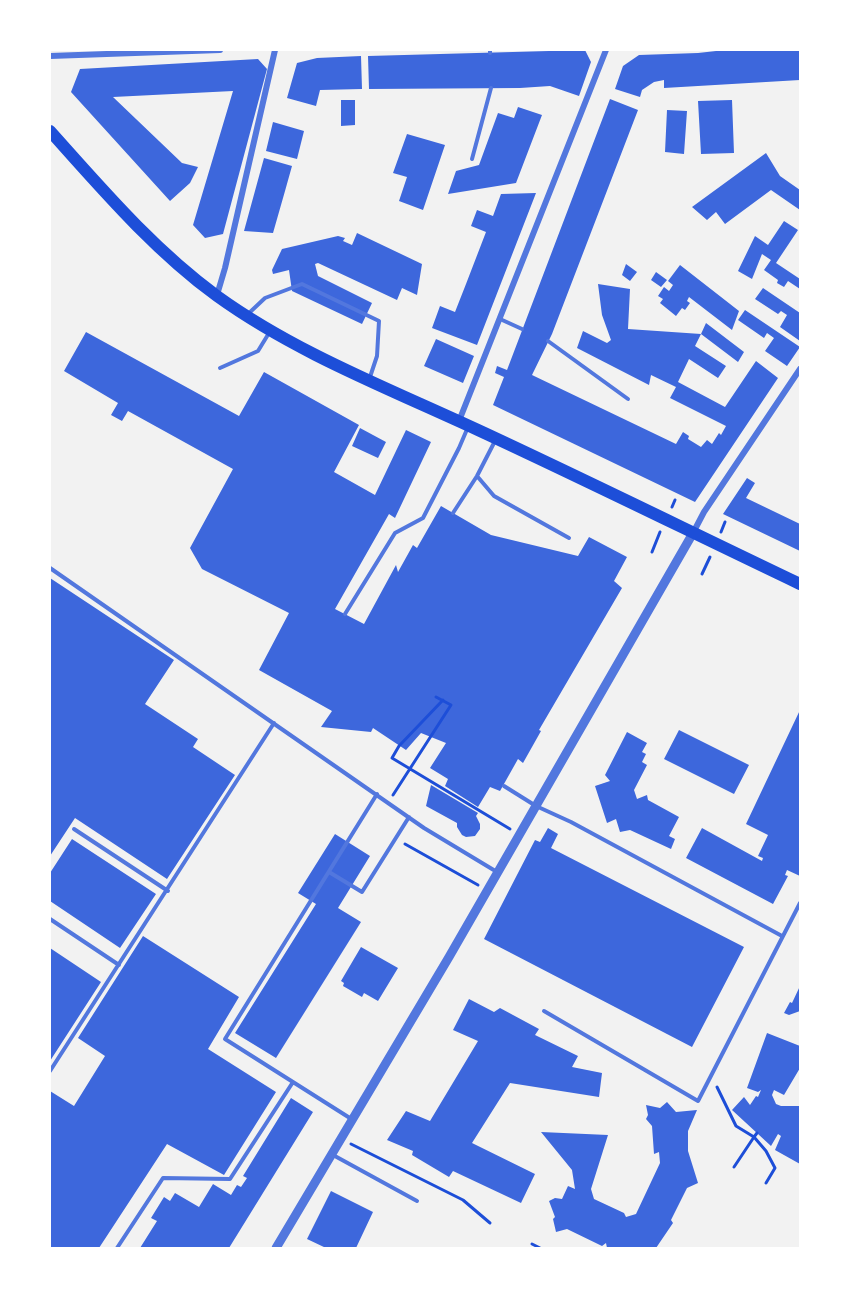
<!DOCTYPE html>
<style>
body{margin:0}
#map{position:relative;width:850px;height:1298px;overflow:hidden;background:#f2f2f2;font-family:"DejaVu Sans",sans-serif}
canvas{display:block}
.frame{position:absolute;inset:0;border:51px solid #fff;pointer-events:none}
</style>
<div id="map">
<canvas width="850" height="1298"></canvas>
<div class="frame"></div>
</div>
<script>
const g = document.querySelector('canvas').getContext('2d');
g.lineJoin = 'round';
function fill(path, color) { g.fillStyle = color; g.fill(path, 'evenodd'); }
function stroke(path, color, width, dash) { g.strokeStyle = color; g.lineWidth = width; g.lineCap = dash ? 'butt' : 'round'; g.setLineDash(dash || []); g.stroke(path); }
fill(new Path2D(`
 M585,50L591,62L579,96L550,86L520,88L369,89L368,56Z
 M725,50H800V80L664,88V80L654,82L642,90L640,97L615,89L623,66L639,55L698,53Z
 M361,56L362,89L320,90L316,106L287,98L297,63L317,58Z
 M258,59L267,69L223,234L205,238L193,225L233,91L113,97L182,163L198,167L190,183L170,201L71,92L80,69Z
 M610,99L638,110L552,334L532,375L676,444L683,432L689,436L688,439L701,447L707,440L712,444L719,433L721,435L726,426L670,398L676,387L651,375L649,385L577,348L583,331L607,343L611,340L602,315L598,284L630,289L628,329L701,334L695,346L726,366L718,378L689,359L678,382L725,407L756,361L778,378L695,502L493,405L504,377L495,373L497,366L507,370Z
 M341,100H355V125L341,126Z
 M732,100L734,153L701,154L698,101Z
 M518,107L542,115L516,183L448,194L456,171L479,165L498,113L514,118Z
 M667,110L687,111L684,154L665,152Z
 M273,122L304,131L297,159L266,151Z
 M407,134L445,145L423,210L399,201L407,177L393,173Z
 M766,153L780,176L800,190V210L771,190L725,224L716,212L707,220L692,207Z
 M264,158L292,166L285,191L273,233L244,231Z
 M536,193L477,345L432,328L440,306L455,312L466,284L486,232L471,226L477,210L493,216L501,194Z
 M784,221L798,230L776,263L800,279V289L788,281L784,287L777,283L778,280L764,270L771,260L762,254L752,279L738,271L755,236L768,245Z
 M357,233L422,264L417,295L402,288L397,300L318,263L315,264L318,276L372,303L362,324L292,291L289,270L273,274L272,270L282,249L338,236L345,238L343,241L352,245Z
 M626,264L637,272L630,281L622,275Z
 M680,265L739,311L732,330L689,297L687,301L690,303L685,310L682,308L676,316L660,303L663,299L658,296L664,287L669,291L673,285L668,281Z
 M656,272L667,280L661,287L651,280Z
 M763,288L800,313V341L780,327L787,315L781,311L778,314L755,299Z
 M745,310L800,347L787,366L765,351L774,338L767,333L764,338L738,320Z
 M706,323L744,352L738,362L701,334Z
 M86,332L239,416L264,372L359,425L334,472L375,495L406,430L431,442L395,518L389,514L335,609L364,624L396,565L398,572L413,545L417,548L441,506L491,535L578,556L589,537L627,557L614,581L622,588L539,730L541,731L523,763L518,759L500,791L490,787L478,807L445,786L448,779L430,768L446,743L421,733L406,750L373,728L371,732L321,727L332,711L259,670L289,613L202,569L190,548L233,469L128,411L122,421L111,415L118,403L64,371Z
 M436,339L474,356L463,383L424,366Z
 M360,428L386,442L378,458L352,446Z
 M747,478L755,483L746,498L800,524V551L723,514Z
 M50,578L174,660L145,704L198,739L193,747L235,775L167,879L75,818L50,856Z
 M800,710V876L787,870L785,875L788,876L773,904L686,858L702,828L762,861L763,858L758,856L768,835L746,824Z
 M679,730L749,765L734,794L664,759Z
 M627,732L647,743L642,752L646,754L642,762L647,765L634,790L637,799L647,795L648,800L679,817L669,836L675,839L671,849L630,830L620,832L616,819L607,823L595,786L610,781L605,775Z
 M431,785L478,813L476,816L480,824V829L475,836L466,837L462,835L457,827V823L426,806Z
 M548,828L558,834L551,848L744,947L692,1047L484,939L535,840L540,842Z
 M335,834L370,856L338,908L361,922L276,1058L235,1033L316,904L298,893Z
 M72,839L156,894L120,948L50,901V873Z
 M143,936L239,997L208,1049L276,1092L224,1175L167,1144L99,1248H50V1091L74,1106L105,1056L78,1038Z
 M361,947L398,968L378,1001L364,993L362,997L343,986L344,983L341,981Z
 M50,948L101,982L50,1061Z
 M800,986V1011L789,1015L784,1013L790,1002L792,1003Z
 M469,999L494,1012L500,1008L539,1029L535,1035L578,1056L572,1067L602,1073L599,1097L510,1083L472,1143L535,1174L521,1203L453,1171L449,1177L412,1155L413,1151L387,1140L406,1111L430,1121L478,1041L453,1030Z
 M767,1033L800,1046V1068L784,1095L774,1090L772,1095L776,1104L781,1106H800V1164L775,1150L781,1136L778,1134L771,1146L732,1110L744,1097L750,1105L756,1096L758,1097L761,1090L758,1092L747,1088Z
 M291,1098L313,1112L229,1248H140L157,1221L151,1218L164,1197L170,1201L175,1193L199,1207L213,1184L231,1195L237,1185L241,1187L247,1178L243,1176Z
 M667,1102L676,1112L697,1110L688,1131V1151L698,1183L687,1188L671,1220L673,1223L656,1248H607L606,1243L602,1246L567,1229L556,1232L553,1219L555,1217L549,1201L555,1198L562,1199L568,1186L575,1189L572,1170L541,1132L608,1135L591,1189L594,1199L624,1213L626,1217L636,1214L660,1163L659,1152L654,1154L652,1126L646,1119L648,1115L646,1105L660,1108Z
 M331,1191L373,1212L356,1248H326L307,1239Z`), '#3d67dc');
stroke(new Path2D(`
 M672,507L675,500
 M721,532L725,522
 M652,552L660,532
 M702,574L710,557
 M443,700L399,746L392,758L510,829
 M393,795L451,705L436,697
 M405,844L478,885
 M717,1087L736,1126L754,1137L734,1167
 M757,1133L754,1137L766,1151L775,1168L766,1183
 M351,1144L463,1200L490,1223
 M532,1244L540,1248`), '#1d4ed8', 3);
stroke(new Path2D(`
 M490,53V50
 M472,159L491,88
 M248,314L265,298L302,284L379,321L377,356L370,377
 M500,319L522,329
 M548,341L628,399
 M220,368L258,351L269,333
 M477,476L494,496L569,538
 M453,513L477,476L496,439
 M50,568L424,828L497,872
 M345,614L395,533L423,518L459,448L468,427
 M504,786L536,806L571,822L782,936
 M74,829L168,891
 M329,872L362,892L409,817
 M50,919L119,965
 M544,1011L698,1101L800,903
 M50,1071L274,723
 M353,1120L225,1039L377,794
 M333,1155L417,1201
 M117,1248L163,1178L230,1179L293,1082`), '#5277de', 4);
stroke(new Path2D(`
 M50,56L220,50
 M217,295L225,268L275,50
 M459,421L606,50
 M693,533L704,512L800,369`), '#5277de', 6);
stroke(new Path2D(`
 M276,1248L449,957L693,533`), '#5277de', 9);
stroke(new Path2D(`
 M50,131C102,189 153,249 217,296C296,353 390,389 478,430C586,480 693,533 800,584`), '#1d4ed8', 12);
</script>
